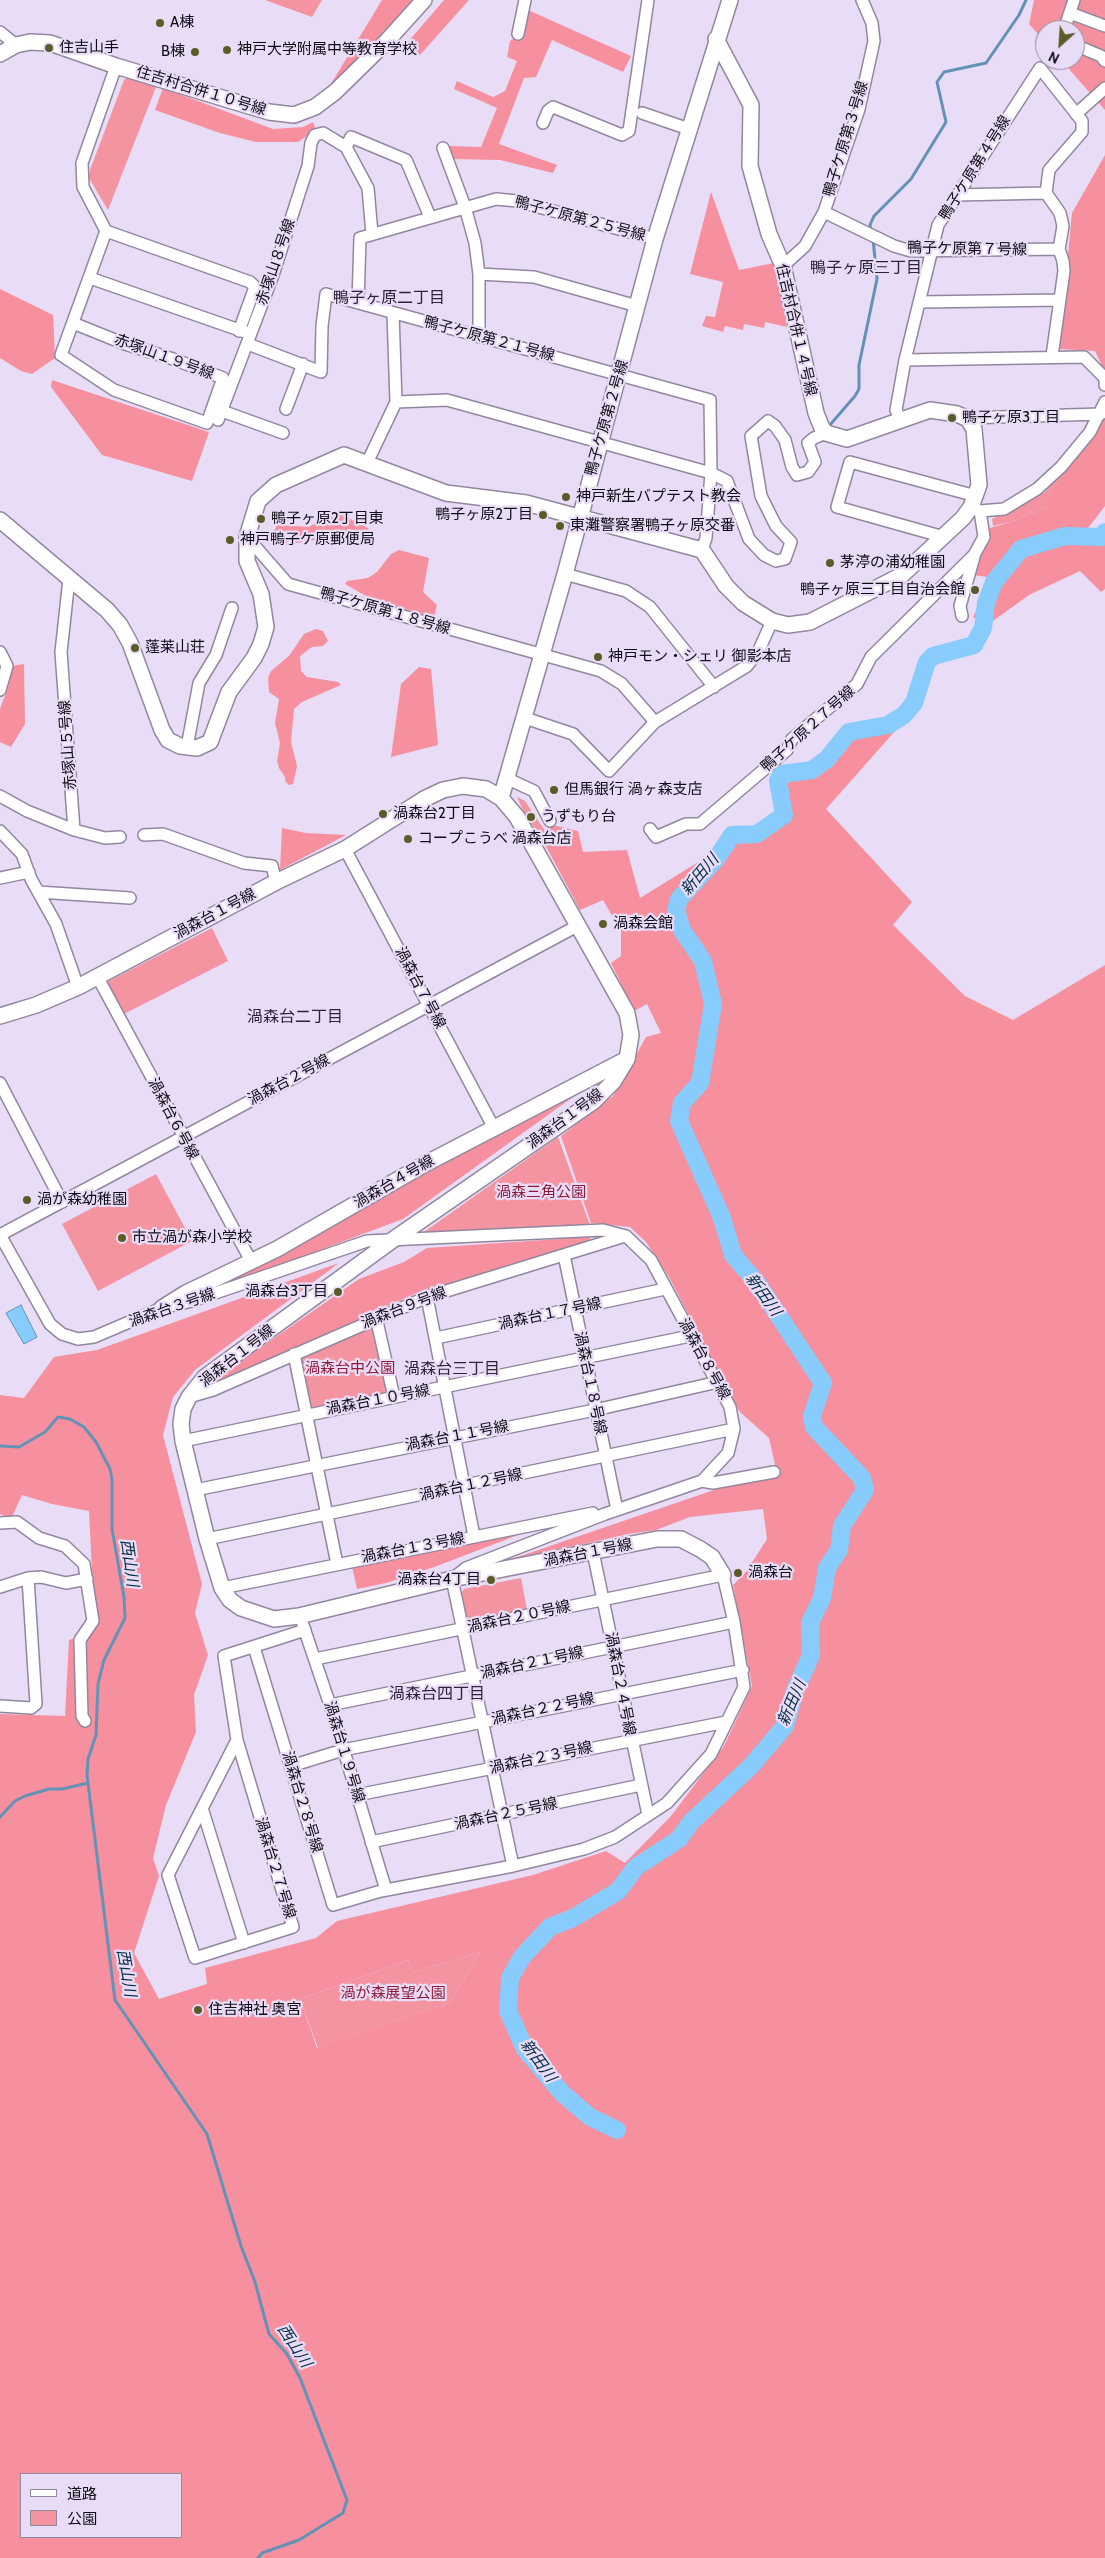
<!DOCTYPE html>
<meta charset="utf-8">
<style>
body{margin:0}
#map{position:relative;width:1105px;height:2558px;overflow:hidden;background:#e8dcf6;font-family:Cabin,"Noto Sans JP",sans-serif}
canvas{display:block}
.legend{position:absolute;left:20px;top:2473px;width:162px;height:65px;box-sizing:border-box;background:#e8dcf6;border:1px solid #92899c;margin:0;padding:6px 9px;list-style:none;font-size:15px;color:#100c15}
.legend li{display:flex;align-items:center;gap:10px;height:25px}
.legend b{width:25px;border:1px solid #92899c}
.north{position:absolute;left:1035px;top:20px;width:50px;height:50px;box-sizing:border-box;background:#e8dcf6;border:1px solid #92899c;border-radius:50%;rotate:206deg;font-size:14px;font-weight:700;line-height:20px;text-align:center;color:#100c15}
.north::after{content:'';display:block;margin:auto;width:18px;height:22px;background:#5b5b28;clip-path:polygon(50% 0,100% 100%,50% 72%,0 100%)}
</style>
<div id="map">
<canvas width="1105" height="2558"></canvas>
<ul class="legend">
<li><b style="height:6px;background:#fff"></b>道路</li>
<li><b style="height:14px;background:#f394a0"></b>公園</li>
</ul>
<div class="north">N</div>
</div>
<script>
const context = document.querySelector('canvas').getContext('2d');
context.lineJoin = 'round';
function fill(path, color) { context.fillStyle = color; context.fill(path, 'evenodd'); }
const shape = rows => new Path2D(rows.map(r => 'M' + r).join(''));
function trace(path, color, width, dash) { context.strokeStyle = color; context.lineWidth = width; context.lineCap = dash ? 'butt' : 'round'; context.setLineDash(dash || []); context.stroke(path); }
function label(font, color, halo, rows, align = 'center') {
  context.font = font + ' Cabin,"Noto Sans JP",sans-serif'; context.lineWidth = 4.5; context.setLineDash([]); context.textBaseline = 'middle'; context.strokeStyle = halo; context.fillStyle = color; for (const [text, x, y, turn = 0] of rows) {
    context.save(); context.translate(x, y); context.rotate((+turn || 0) * Math.PI / 180); context.textAlign = isNaN(turn) ? turn : align; if (halo) context.strokeText(text, 0, 0); context.fillText(text, 0, 0); context.restore();
  }
}
const green = shape([
 [265,0,322,0,312,17],
 [128,77,156,87,108,210,89,178,90,170,124,80],
 [1087,443,1048,507,1014,521,993,526,992,519,1045,492],
 [517,797,525,801,545,831,541,839,523,810],
 [212,928,228,961,122,1015,105,983],
 [558,1137,590,1225,424,1232],
 [156,1174,192,1241,98,1291,62,1224],
 [373,1323,389,1394,310,1410,299,1356],
 [521,1578,527,1610,471,1622,467,1620,461,1594,464,1589],
 [480,1952,451,2002,318,2048,300,1999,408,1960,413,1972]
]);
const forest = shape([
 [382,0,416,0,386,34,326,92],
 [444,0,469,0,420,55,408,42],
 [1034,0,1105,0,1105,110,1061,60,1075,60,1075,30,1045,30,1045,42,1029,24],
 [528,10,631,56,623,72,552,40,536,77,524,78,499,144,557,165,553,173,500,160,450,159,450,146,481,147,497,108,454,89,457,81,493,97,505,91,517,61,507,57,510,41,523,32],
 [163,88,273,129,303,127,313,122,316,130,298,142,256,142,220,133,155,110],
 [1105,155,1105,372,1095,351,1059,349,1072,213],
 [711,192,739,270,774,263,787,327,765,322,764,328,744,324,743,330,725,326,723,332,702,326,706,316,715,317,723,282,690,274],
 [0,289,53,315,55,358,32,374,21,371,0,358],
 [52,380,209,432,192,481,102,455,51,387],
 [1105,414,1105,506,1085,532,1103,541,1105,539,1105,589,1101,592,1080,571,1029,595,986,626,973,617,985,594,988,577,973,575,990,528,1014,521,1048,507,1052,493],
 [336,512,368,528,370,531,368,543,321,539,278,546,274,531,277,525,309,527,329,514],
 [399,550,429,558,423,592,437,605,434,617,373,600,345,584,347,581,368,578,377,572,391,554],
 [316,629,323,631,328,641,323,646,312,647,300,656,301,671,307,677,338,682,341,685,302,702,294,709,291,742,297,766,293,784,289,785,285,781,285,777,279,768,277,761,280,743,275,723,279,699,269,692,268,678,271,671,289,656,304,634],
 [24,664,25,724,11,747,0,742,0,709,9,685,11,666],
 [419,667,431,669,438,745,391,757,401,684],
 [896,730,826,809,912,902,893,925,965,996,1013,1020,1105,965,1105,2558,0,2558,0,1714,65,1716,69,1640,95,1631,89,1511,52,1504,22,1495,11,1519,0,1514,0,1395,24,1398,54,1357,97,1350,339,1263,195,1370,173,1397,163,1435,202,1584,195,1613,208,1655,194,1695,196,1732,166,1805,153,1858,159,1876,134,1953,159,1999,207,1984,205,1968,316,1938,337,1921,533,1875,606,1851,625,1863,671,1816,724,1746,752,1686,733,1585,746,1572,767,1539,763,1509,690,1517,656,1530,628,1534,500,1563,714,1490,777,1474,769,1438,740,1412,734,1403,669,1277,646,1242,630,1227,591,1223,561,1136,613,1096,646,1037,661,1033,647,1004,634,1011,611,963,621,956,621,931,603,900,580,910,542,839,553,825,578,831,583,852,627,850,640,898,760,824,787,811,783,786,860,736],
 [480,1952,451,2002,317,2048,300,1999,408,1960,413,1972],
 [21,2474,181,2474,181,2537,21,2537],
 [282,828,306,833,346,835,280,870],
 [568,1095,573,1097,403,1219,194,1297,240,1276,359,1206],
 [588,1237,592,1240,414,1294,215,1385,217,1378,359,1279,404,1262,427,1248],
 [560,1519,437,1566,386,1583,357,1589,352,1566]
]);
const water = shape([
 [21,1305,37,1337,24,1344,6,1313,21,1305]
]);
const stream = shape([
 [871,231,870,225,874,216,911,179,946,122,937,82,944,72,986,63,1019,15,1026,0],
 [829,426,855,396,859,389,859,365,877,279,873,239],
 [0,1446,19,1447,45,1432,58,1417,70,1419,84,1427,96,1442,110,1469,112,1479,112,1529,124,1597,125,1618,104,1660,98,1684,96,1735,88,1759,87,1775,115,2000,207,2134,241,2246,255,2282,269,2334,287,2354,300,2378,347,2500,343,2513,299,2540,262,2553,258,2558],
 [0,1817,15,1801,25,1796,49,1789,62,1789,88,1783]
]);
const river = shape([
 [617,2130,590,2117,562,2093,525,2049,508,2011,510,1978,522,1957,550,1927,573,1918,618,1891,636,1867,679,1839,691,1822,751,1766,785,1726,795,1691,811,1655,810,1623,822,1598,827,1568,839,1550,842,1526,865,1490,862,1478,814,1427,812,1416,823,1383,757,1283,733,1255,722,1218,679,1121,682,1103,700,1083,713,1004,703,961,682,930,676,911,679,899,716,859,732,835,757,834,784,815,778,781,782,774,812,770,827,759,849,732,888,725,904,715,914,703,927,662,933,656,974,645,983,628,986,603,994,582,1021,549,1065,536,1102,537,1105,532]
]);
const minor = shape([
 [1070,13,1105,26],
 [1064,30,1074,0],
 [0,32,16,45],
 [518,34,525,0],
 [1075,45,1101,56,1105,61],
 [642,113,689,129],
 [1076,114,1105,88],
 [543,123,548,111,553,107,622,135,629,131,648,0],
 [443,148,465,207,475,243,479,274,479,337],
 [957,195,1046,193],
 [824,212,894,246,911,251,1059,249],
 [106,231,250,282,255,287,239,331],
 [372,234,368,188,346,147,351,137,406,160,430,217],
 [783,266,805,246,824,212,859,109,874,41,872,23,862,0],
 [479,274,534,277,637,306],
 [90,278,245,332],
 [919,302,1060,300],
 [358,303,360,238,496,199,517,201,655,239],
 [73,323,125,344,173,359,223,378,207,423,114,390,61,355,106,231,83,187,82,163,116,66],
 [248,344,321,372,322,326,326,294,710,400,711,473,706,538,702,550],
 [905,360,1084,357,1105,378,1105,385],
 [396,402,447,400,711,473,727,481,749,539,764,555,776,561,785,559,791,542,776,526,761,496,751,436,768,421,775,426,785,440,792,467,797,475,808,472,815,462,808,443,814,438,826,433],
 [286,409,303,364],
 [222,411,283,433],
 [965,418,1101,414],
 [900,419,896,410,905,360,938,225,1040,68,1082,121,1082,132,1049,170,1046,193,1060,213,1063,226,1059,249,1063,261,1064,271,1052,356],
 [218,420,273,275,308,166,311,143,315,135,323,133,346,147],
 [367,463,396,402,393,313],
 [974,508,980,511,1004,509,1037,489,1061,467,1090,432,1105,402],
 [247,537,288,584,601,671,622,684,655,722],
 [944,537,837,507,850,462,976,496],
 [565,574,626,591,650,607,714,687],
 [962,616,960,606,974,557],
 [0,652,7,666,0,690],
 [525,718,573,734,609,771,655,722,747,666,759,650,772,621],
 [187,747,199,683,216,655,232,608],
 [508,779,534,791,550,821],
 [0,796,27,811,74,830,61,652,69,579],
 [650,829,656,837,686,824,700,824,787,750,792,739,857,684,871,657,974,555,984,537,980,511],
 [74,830,105,838,120,837],
 [0,831,22,854,31,879,56,924,78,987],
 [144,835,163,834,244,863,272,866,276,882],
 [345,849,494,1128],
 [0,878,29,872],
 [38,892,130,898],
 [97,976,251,1261],
 [0,1083,62,1202],
 [0,1235,50,1324,62,1334,78,1339,94,1337,162,1308,192,1301,367,1241,603,1230,626,1236,651,1260,730,1407,734,1429,728,1453,702,1481,605,1514,466,1568,452,1579,513,1866],
 [0,1235,579,925],
 [564,1255,617,1510],
 [427,1297,474,1536],
 [376,1317,394,1397],
 [436,1338,665,1289],
 [294,1354,337,1564],
 [189,1397,213,1390,427,1297,625,1236],
 [183,1441,690,1336],
 [702,1481,713,1483,774,1472],
 [195,1490,595,1410,718,1382],
 [0,1523,17,1522,39,1538,65,1546,84,1564,93,1621,80,1640,82,1716,85,1721],
 [207,1539,734,1429],
 [593,1552,648,1815],
 [28,1578,41,1577,66,1583,87,1579],
 [0,1587,28,1578,36,1704,31,1708,0,1706],
 [222,1588,593,1513],
 [303,1625,330,1705,386,1890],
 [254,1647,333,1905,381,1891,513,1866,584,1849,615,1837,667,1803,711,1754,744,1687,734,1622,723,1575,315,1659],
 [330,1705,734,1622],
 [237,1740,293,1927,195,1958,168,1875,237,1740,224,1656,305,1630],
 [291,1766,343,1750,743,1670],
 [357,1795,726,1722],
 [202,1808,244,1943],
 [371,1842,641,1785]
]);
const tertiary = shape([
 [0,54,16,45,30,42,50,43,116,66,269,112,294,115,315,107,335,92,386,42,424,0],
 [0,520,107,610,120,625,130,643,162,730,168,740,180,746,197,748,210,742,229,692,254,658,261,644,266,627,261,594,247,561,247,537,258,501,276,485,344,455,446,493,526,503,702,550,726,586,743,603,772,621,788,625,810,622,902,575,963,518,971,507,979,485,974,429,968,419,957,414,930,410,847,439,826,433,822,428,816,413,783,266,769,234,750,166,751,105,716,39],
 [501,798,565,574,655,239,730,0],
 [0,1016,36,1005,78,987,276,882,345,849,424,799,443,790,463,786,486,789,501,798,517,817,627,1013,631,1035,627,1059,613,1082,594,1101,394,1239,205,1377,189,1397,183,1409,181,1424,183,1441,207,1539,222,1588,230,1600,241,1608,274,1619,299,1616,452,1579,657,1539,681,1539,700,1549,712,1557,723,1575],
 [162,1308,186,1293,277,1249,425,1164,627,1059]
]);
const markers = [
 [160,23,5,"#5b5b28"],
 [49,48,5,"#5b5b28"],
 [227,50,5,"#5b5b28"],
 [195,52,5,"#5b5b28"],
 [952,418,5,"#5b5b28"],
 [566,497,5,"#5b5b28"],
 [543,515,5,"#5b5b28"],
 [261,519,5,"#5b5b28"],
 [560,526,5,"#5b5b28"],
 [230,540,5,"#5b5b28"],
 [830,563,5,"#5b5b28"],
 [975,590,5,"#5b5b28"],
 [135,648,5,"#5b5b28"],
 [598,657,5,"#5b5b28"],
 [554,790,5,"#5b5b28"],
 [383,814,5,"#5b5b28"],
 [531,817,5,"#5b5b28"],
 [408,839,5,"#5b5b28"],
 [603,924,5,"#5b5b28"],
 [27,1200,5,"#5b5b28"],
 [122,1238,5,"#5b5b28"],
 [338,1292,5,"#5b5b28"],
 [738,1573,5,"#5b5b28"],
 [491,1580,5,"#5b5b28"],
 [198,2010,5,"#5b5b28"]
];
const poiNames = [
 ["A棟",170,23],
 ["住吉山手",59,48],
 ["神戸大学附属中等教育学校",237,50],
 ["B棟",185,52,"right"],
 ["鴨子ヶ原3丁目",962,418],
 ["神戸新生バプテスト教会",576,497],
 ["鴨子ヶ原2丁目",533,515,"right"],
 ["鴨子ヶ原2丁目東",271,519],
 ["東灘警察署鴨子ヶ原交番",570,526],
 ["神戸鴨子ケ原郵便局",240,540],
 ["茅渟の浦幼稚園",840,563],
 ["鴨子ヶ原三丁目自治会館",965,590,"right"],
 ["蓬莱山荘",145,648],
 ["神戸モン・シェリ 御影本店",608,657],
 ["但馬銀行 渦ヶ森支店",564,790],
 ["渦森台2丁目",393,814],
 ["うずもり台",541,817],
 ["コープこうべ 渦森台店",418,839],
 ["渦森会館",613,924],
 ["渦が森幼稚園",37,1200],
 ["市立渦が森小学校",132,1238],
 ["渦森台3丁目",328,1292,"right"],
 ["渦森台",748,1573],
 ["渦森台4丁目",481,1580,"right"],
 ["住吉神社 奥宮",208,2010]
];
const streetNames = [
 ["住吉村合併１０号線",201,91,17],
 ["鴨子ケ原第３号線",846,139,-73],
 ["鴨子ケ原第４号線",975,168,-58],
 ["鴨子ケ原第２５号線",580,219,15],
 ["鴨子ケ原第７号線",967,249,1],
 ["赤塚山８号線",276,262,-71],
 ["住吉村合併１４号線",796,330,77],
 ["鴨子ケ原第２１号線",489,339,15],
 ["赤塚山１９号線",164,357,20],
 ["鴨子ケ原第２号線",607,418,-74],
 ["鴨子ケ原第１８号線",385,611,16],
 ["鴨子ケ原２７号線",808,729,-42],
 ["赤塚山５号線",68,745,-94],
 ["渦森台１号線",215,914,-28],
 ["渦森台７号線",420,988,62],
 ["渦森台２号線",289,1080,-28],
 ["渦森台６号線",173,1119,62],
 ["渦森台１号線",565,1119,-36],
 ["渦森台４号線",394,1182,-30],
 ["渦森台３号線",172,1308,-19],
 ["渦森台９号線",404,1308,-21],
 ["渦森台１７号線",550,1314,-12],
 ["渦森台１号線",237,1356,-38],
 ["渦森台８号線",704,1359,61],
 ["渦森台１８号線",590,1383,78],
 ["渦森台１０号線",378,1400,-11],
 ["渦森台１１号線",457,1436,-11],
 ["渦森台１２号線",471,1485,-12],
 ["渦森台１３号線",413,1548,-11],
 ["渦森台１号線",588,1553,-11],
 ["渦森台２０号線",519,1617,-12],
 ["渦森台２１号線",532,1663,-12],
 ["渦森台２４号線",620,1684,79],
 ["渦森台２２号線",543,1709,-12],
 ["渦森台１９号線",344,1752,73],
 ["渦森台２３号線",541,1758,-12],
 ["渦森台２８号線",302,1802,73],
 ["渦森台２５号線",506,1814,-12],
 ["渦森台２７号線",275,1868,73]
];
const parkNames = [
 ["渦森三角公園",541,1193],
 ["渦森台中公園",350,1369],
 ["渦が森展望公園",393,1994]
];
const neighbourhoodNames = [
 ["鴨子ヶ原三丁目",866,268],
 ["鴨子ヶ原二丁目",389,298],
 ["渦森台二丁目",295,1017],
 ["渦森台三丁目",452,1369],
 ["渦森台四丁目",437,1694]
];
const waterNames = [
 ["新田川",700,875,-49],
 ["新田川",763,1295,54],
 ["西山川",129,1563,82],
 ["新田川",792,1703,-67],
 ["西山川",126,1973,80],
 ["新田川",538,2061,54],
 ["西山川",294,2346,57]
];
fill(green, '#f394a0');
fill(forest, '#f6909e');
fill(water, '#88cbfd');
trace(water, '#6492b7', 1);
trace(stream, '#6492b7', 3);
trace(river, '#88cbfd', 18);
trace(minor, '#92879f', 14);
trace(tertiary, '#92879f', 18);
trace(minor, '#fff', 11);
trace(tertiary, '#fff', 15);
for (const [x, y, r, color] of markers) { const dot = new Path2D(); dot.arc(x, y, r, 0, 2 * Math.PI); context.fillStyle = color; context.fill(dot); trace(dot, '#e8dcf6', 2); }
label('15px', '#100c15', '#e8dcf6', poiNames, 'left');
label('15px', '#100c15', '#e8dcf6', streetNames);
label('15px', '#911b3b', '#e8dcf6', parkNames);
label('16px', '#2e2438', '#e8dcf6', neighbourhoodNames);
label('italic 16px', '#082f48', '#e8dcf6', waterNames);
</script>
